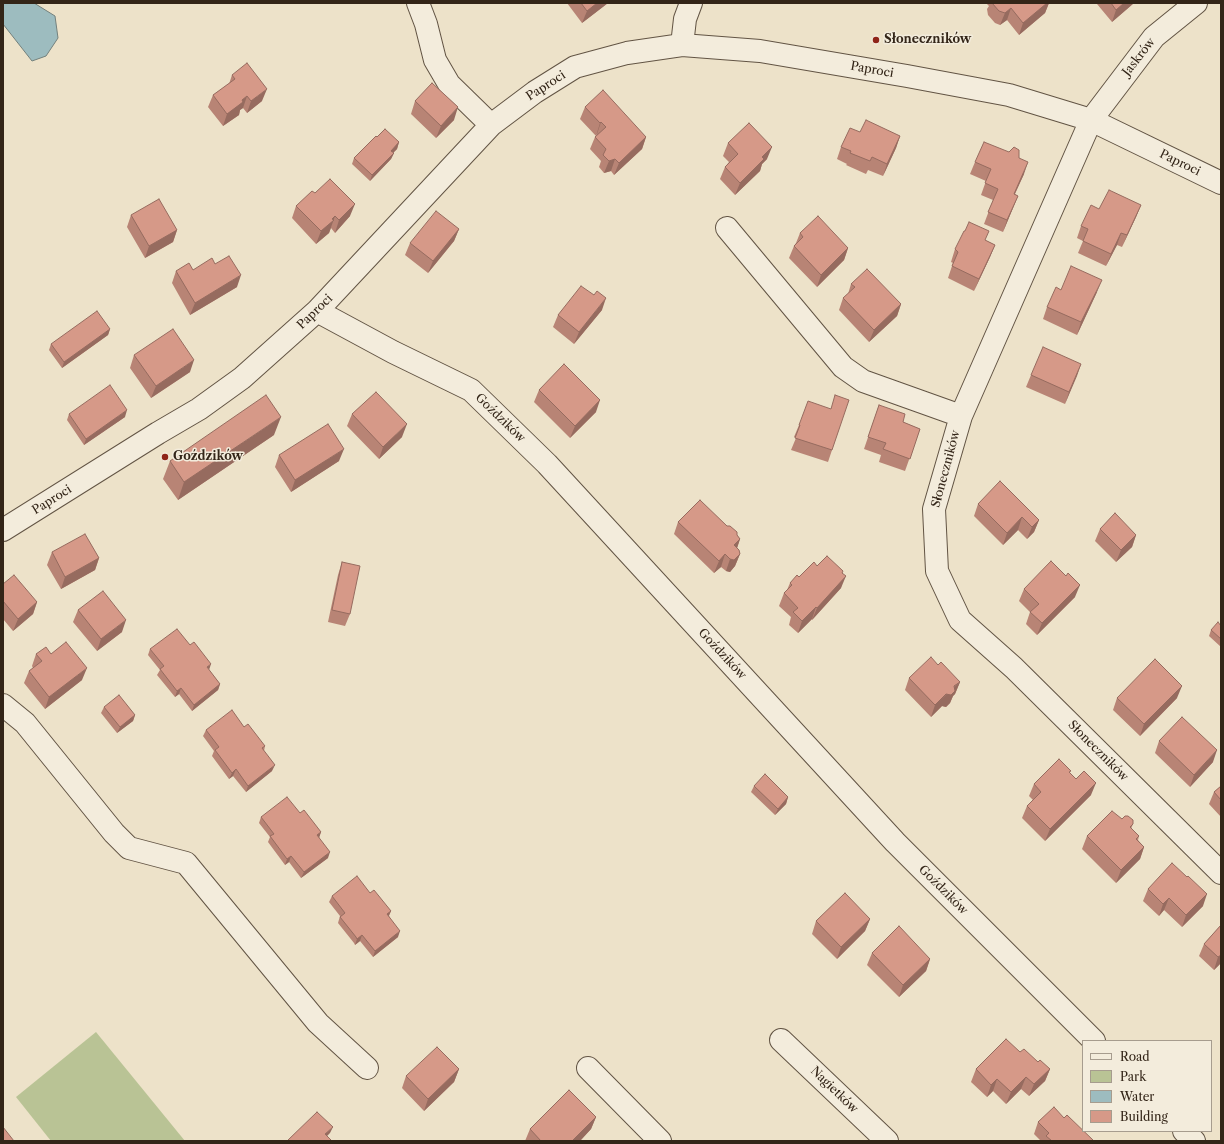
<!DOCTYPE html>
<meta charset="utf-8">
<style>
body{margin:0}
#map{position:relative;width:1224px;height:1144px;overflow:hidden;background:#ede2c9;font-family:"Libre Caslon Text",serif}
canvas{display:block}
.frame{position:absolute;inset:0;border:4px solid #332518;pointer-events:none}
.legend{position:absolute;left:1082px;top:1040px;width:130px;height:92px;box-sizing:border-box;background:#f3ecdc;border:1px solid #a69c8e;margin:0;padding:5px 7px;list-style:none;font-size:12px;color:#332518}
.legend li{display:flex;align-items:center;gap:8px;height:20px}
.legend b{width:20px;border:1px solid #a69c8e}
</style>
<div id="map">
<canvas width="1224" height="1144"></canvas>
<div class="frame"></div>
<ul class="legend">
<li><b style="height:5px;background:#f3ecdc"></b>Road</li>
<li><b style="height:11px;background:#b9c395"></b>Park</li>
<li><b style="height:11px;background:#9dbcbf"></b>Water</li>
<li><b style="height:11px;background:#d69988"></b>Building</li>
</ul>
</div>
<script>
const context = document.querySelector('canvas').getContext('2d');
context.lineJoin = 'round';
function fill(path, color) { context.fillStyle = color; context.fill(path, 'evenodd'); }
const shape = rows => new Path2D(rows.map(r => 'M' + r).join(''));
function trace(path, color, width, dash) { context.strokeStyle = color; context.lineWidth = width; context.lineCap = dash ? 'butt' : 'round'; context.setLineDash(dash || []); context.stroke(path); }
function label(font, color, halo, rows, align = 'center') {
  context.font = font + ' "Libre Caslon Text",serif'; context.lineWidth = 3; context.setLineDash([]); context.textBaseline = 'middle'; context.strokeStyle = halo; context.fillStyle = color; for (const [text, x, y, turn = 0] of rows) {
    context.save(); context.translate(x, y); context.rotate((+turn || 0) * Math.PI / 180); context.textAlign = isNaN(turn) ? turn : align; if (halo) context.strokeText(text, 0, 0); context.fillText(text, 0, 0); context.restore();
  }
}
const green = shape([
 [96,1032,185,1141,51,1141,16,1097]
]);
const water = shape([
 [3,3,34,3,55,16,58,38,46,56,32,61,3,24,3,3]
]);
const minor = shape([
 [418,3,426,24,435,60,449,84,491,125],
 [1196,3,1154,37,1091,120,961,416,934,509,937,571,960,620,1014,668,1221,873],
 [682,45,685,19,691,3],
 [727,228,843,367,863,381,961,416],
 [317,311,393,352,471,390,547,464,895,842,1094,1041],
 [3,530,158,433,199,409,242,378,317,311,491,125,535,92,575,67,627,53,682,45,760,51,907,76,1009,95,1091,120,1221,183],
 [3,705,25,723,114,833,129,848,186,863,318,1023,367,1068],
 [781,1040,887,1141],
 [588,1068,660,1141],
 [1184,1131,1194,1141]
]);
const wall = shape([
 [567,3,608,3,582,23],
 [986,3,1049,3,1045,13,1019,35,1007,20,1000,25,995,23,988,15,987,9,989,6],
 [1097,3,1134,3,1112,22,1097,4],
 [232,75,262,101,247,113,243,108,240,110,239,115,223,126,208,107,213,95,229,84],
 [415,101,454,120,436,138,411,114],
 [585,107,646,137,642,149,614,175,611,171,604,173,599,167,601,161,590,149,595,137,597,135,597,134,596,136,580,119],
 [860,132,900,136,896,148,883,176,868,170,866,174,846,165,847,164,837,159,841,147],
 [377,137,399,142,397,149,393,153,394,153,391,159,370,181,352,164,354,158],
 [728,143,767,159,762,164,760,171,735,195,720,179,725,167,729,162,723,156],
 [1019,158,1024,174,1015,194,1018,196,1003,232,984,224,993,200,981,195,986,181,970,174,975,162],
 [315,193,350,216,335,233,331,228,329,233,316,244,292,218,296,206],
 [1141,205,1136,217,1122,247,1117,245,1106,266,1078,253,1083,241,1077,238,1081,226,1099,209],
 [131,215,177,230,173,242,145,258,127,227],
 [459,229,454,241,428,273,405,255,410,243],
 [800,233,848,248,844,260,817,287,789,258,794,246,796,243],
 [985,240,995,245,990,257,974,291,948,278,953,263,951,262,955,249],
 [215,264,237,287,190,315,172,283,176,271,193,270],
 [851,284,901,304,897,316,869,342,839,310,843,298,848,294],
 [1061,290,1097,292,1077,335,1043,319,1047,307],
 [602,310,574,344,553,327,558,315],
 [110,329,108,335,62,368,49,350,51,344],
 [134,355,190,372,151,398,130,368],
 [1081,364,1065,404,1026,387,1031,375],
 [539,390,596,412,570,438,534,402],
 [879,405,903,422,920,429,905,471,879,462,881,455,864,449],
 [831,409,832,450,828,462,791,450,796,438,794,437,799,425],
 [69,414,125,417,84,445,67,420],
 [352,414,402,437,379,459,347,426],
 [274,435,178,500,163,479,170,461],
 [279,455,339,461,291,492,275,467],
 [978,504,1039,520,1034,532,1027,539,1018,530,1003,545,974,516],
 [678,522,737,535,740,539,737,548,740,554,735,566,730,572,726,571,721,567,714,573,674,534],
 [1100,529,1136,535,1132,547,1116,562,1095,541],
 [52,552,99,558,95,570,61,589,47,565],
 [342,562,350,614,345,626,328,622,338,575],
 [817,566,843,573,841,588,812,620,812,619,798,633,789,625,791,617,779,606,784,593,787,590,790,583],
 [3,584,37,602,33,614,13,631,3,619],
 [1024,589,1075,597,1037,635,1026,624,1030,612,1019,601],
 [78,610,122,632,97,651,73,622],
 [1221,626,1221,647,1209,636,1211,630],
 [150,649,209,670,220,684,218,690,192,711,179,694,175,697,157,675,160,670,148,655],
 [36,654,51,654,82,680,45,709,24,683,29,671,33,668,32,666],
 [938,665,960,682,955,694,953,696,950,703,946,707,942,706,931,717,905,690,909,678],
 [1117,698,1177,698,1140,736,1113,710],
 [104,707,135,715,133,721,117,733,101,713],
 [244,727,265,746,264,751,272,771,246,792,233,776,229,779,212,756,214,751,203,736,206,730],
 [1159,741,1213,762,1190,787,1155,753],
 [1070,773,1091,795,1045,841,1022,818,1027,806,1033,800,1029,796,1034,784],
 [754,786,788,797,786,804,775,815,751,792],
 [1221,786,1221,817,1209,804,1214,792],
 [300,813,321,832,319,837,328,858,301,878,289,862,285,865,268,842,270,837,259,823,261,817],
 [1122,819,1133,824,1131,829,1139,836,1138,840,1144,847,1140,859,1116,883,1082,849,1087,836],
 [1187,877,1203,906,1182,927,1164,910,1159,916,1143,901,1148,889],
 [370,893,391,911,389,916,398,937,373,957,360,941,355,945,354,943,338,923,340,916,329,902,332,896],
 [870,919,865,931,837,959,812,934,816,921],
 [1221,925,1221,966,1220,964,1214,970,1199,956,1204,944],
 [872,953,930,959,926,971,899,997,867,965],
 [1020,1052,1050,1069,1045,1081,1029,1096,1021,1089,1006,1104,993,1091,987,1097,971,1082,976,1069],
 [459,1069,454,1082,424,1111,402,1088,406,1076],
 [596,1117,591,1129,580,1141,525,1141,530,1129],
 [1064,1118,1094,1141,1041,1141,1034,1134,1038,1122]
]);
const shadedWall = shape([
 [597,3,608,3,582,23,587,11],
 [1047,3,1049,3,1045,13,1019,35,1023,23],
 [1124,3,1134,3,1112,22,1116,10],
 [1011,8,1007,20,1000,25,1005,13],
 [267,89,262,101,247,113,251,101],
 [247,96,243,108,240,110,239,115,223,126,227,114,242,100],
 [458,107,454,120,436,138,441,126],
 [601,122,597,134,596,136,600,123],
 [900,136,896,148,883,176,887,164],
 [646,137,642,149,614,175,619,163],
 [399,142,397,149,389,157,391,151],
 [772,147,767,159,762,164,760,171,735,195,740,183,762,157],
 [394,153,391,159,370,181,372,175],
 [615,159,611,171,604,173,609,161],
 [1028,162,1024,174,1009,206,1014,194],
 [1018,196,1003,232,1007,220],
 [355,204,350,216,335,233,339,220],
 [1141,205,1136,217,1122,247,1127,235],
 [335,216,329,233,316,244,321,231,332,219],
 [459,229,454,241,428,273,433,261],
 [177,230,173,242,145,258,149,246],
 [1121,233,1117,245,1106,266,1111,254],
 [995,245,990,257,974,291,979,279],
 [848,248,844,260,817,287,821,275],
 [241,275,237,287,190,315,195,303],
 [1102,280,1097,292,1077,335,1081,322],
 [606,298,602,310,574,344,579,332],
 [901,304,897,316,869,342,874,330],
 [110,329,108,335,62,368,64,362],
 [194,360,190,372,151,398,156,386],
 [1081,364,1077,376,1065,404,1069,392],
 [600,400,596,412,570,438,575,426],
 [127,410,125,417,84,445,86,439],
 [281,417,274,435,178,500,184,482],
 [407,424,402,437,379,459,383,447],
 [344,449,339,461,291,492,295,480],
 [1022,517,1018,530,1003,545,1007,533],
 [1039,520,1034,532,1027,539,1032,527],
 [1136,535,1132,547,1116,562,1121,550],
 [740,539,736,551,734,545],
 [725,554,721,567,714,573,719,561],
 [740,554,735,566,730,572,726,571,730,559],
 [99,558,95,570,61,589,65,577],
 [843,571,838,584,846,576,841,588,812,620,817,608],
 [1080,585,1075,597,1037,635,1042,623],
 [37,602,33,614,13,631,18,619],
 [816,607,812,619,798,633,802,621],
 [126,620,122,632,97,651,101,639],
 [211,664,209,670,207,667],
 [87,668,82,680,45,709,49,697],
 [960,682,955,694,953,696,950,703,946,707,942,706,931,717,935,705],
 [220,684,218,690,192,711,194,705],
 [1182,686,1177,698,1140,736,1144,724],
 [181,688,179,694,175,697,177,691],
 [135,715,133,721,117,733,120,727],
 [1217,750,1213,762,1190,787,1194,775],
 [275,765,272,771,246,792,248,786],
 [236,769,233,776,229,779,232,773],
 [1096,783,1091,795,1045,841,1050,829],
 [788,797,786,804,775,815,778,809],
 [321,832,319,838,317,835],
 [1144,847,1140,859,1116,883,1121,870],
 [330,852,328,858,301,878,304,872],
 [291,856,289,862,285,865,287,859],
 [1207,894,1203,906,1182,927,1186,915],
 [1169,898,1164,910,1159,916,1163,904],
 [391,911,388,917,387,914],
 [870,919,865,931,837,959,841,947],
 [400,931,398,937,373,957,375,951],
 [362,935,360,941,355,945,357,939],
 [1221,955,1221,961,1220,964,1214,970,1218,957],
 [930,959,926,971,899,997,903,985],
 [459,1069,454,1082,424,1111,428,1099],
 [1050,1069,1045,1081,1029,1096,1034,1084],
 [1026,1077,1021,1089,1006,1104,1011,1092],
 [997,1079,993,1091,987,1097,991,1085],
 [596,1117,591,1129,580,1141,572,1141],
 [333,1127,330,1133,323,1140,325,1134]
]);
const building = shape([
 [581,3,597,3,587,11,581,3],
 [992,3,1047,3,1023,23,1011,8,1005,13,999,11,992,3],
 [1111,3,1124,3,1116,10,1111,3],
 [247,63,267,89,251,101,247,96,242,100,243,102,227,114,213,95,235,79,232,75,247,63],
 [432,83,458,107,441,126,415,101,432,83],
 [603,90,646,137,619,163,615,159,609,161,603,155,606,149,595,137,606,127,601,122,600,123,585,107,603,90],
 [866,120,900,136,887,164,872,157,870,161,850,153,851,151,841,147,850,128,860,132,866,120],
 [749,123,772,147,762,157,764,159,740,183,725,167,738,154,728,143,749,123],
 [385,129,399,142,391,151,394,153,372,175,354,158,376,136,377,137,385,129],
 [984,142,1009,152,1014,147,1019,150,1019,158,1028,162,1014,194,1018,196,1007,220,988,212,998,189,985,183,991,169,975,162,984,142],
 [330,179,355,204,339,220,335,216,332,219,334,220,321,231,296,206,312,191,315,193,330,179],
 [1109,190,1141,205,1127,235,1121,233,1111,254,1083,241,1088,229,1081,226,1091,205,1099,209,1109,190],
 [159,199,177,230,149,246,131,215,159,199],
 [436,211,459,229,433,261,410,243,436,211],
 [818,216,848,248,821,275,794,246,803,237,800,233,818,216],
 [969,222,989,231,985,240,995,245,979,279,952,266,958,252,955,249,964,231,965,231,969,222],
 [229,256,241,275,195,303,176,271,189,263,193,270,212,258,215,264,229,256],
 [1071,266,1102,280,1081,322,1047,307,1056,287,1061,290,1071,266],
 [867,269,901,304,874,330,843,298,855,287,851,284,867,269],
 [581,286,594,295,597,291,606,298,579,332,558,315,581,286],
 [97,311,110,329,64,362,51,344,97,311],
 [173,329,194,360,156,386,134,355,173,329],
 [1043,347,1081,364,1069,392,1031,375,1043,347],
 [564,364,600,400,575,426,539,390,564,364],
 [110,385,127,410,86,439,69,414,110,385],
 [376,392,407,424,383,447,352,414,376,392],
 [266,395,281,417,184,482,170,461,266,395],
 [835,395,849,400,832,450,795,438,800,425,799,425,808,401,831,409,835,395],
 [879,405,905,414,903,422,920,429,910,459,883,449,886,443,868,437,879,405],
 [328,424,344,449,295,480,279,455,328,424],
 [1000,481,1039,520,1032,527,1022,517,1007,533,978,504,1000,481],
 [700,500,727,526,730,526,737,532,737,535,740,539,734,545,739,550,740,554,734,560,730,559,725,554,719,561,678,522,700,500],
 [1115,513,1136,535,1121,550,1100,529,1115,513],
 [85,534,99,558,65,577,52,552,85,534],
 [827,556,843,571,842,573,846,576,817,608,816,607,802,621,793,612,798,608,784,593,792,585,790,583,797,575,799,577,814,562,817,566,827,556],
 [1051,561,1066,576,1068,573,1080,585,1042,623,1030,612,1039,604,1024,589,1051,561],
 [342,562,360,566,350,614,332,610,342,562],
 [14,575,37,602,18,619,3,601,3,584,14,575],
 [103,591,126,620,101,639,78,610,103,591],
 [1218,622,1221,626,1221,639,1211,630,1218,622],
 [177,629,190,645,194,642,211,664,207,667,220,684,194,705,181,688,177,691,160,669,164,666,150,649,177,629],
 [66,642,87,668,49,697,29,671,42,661,36,654,46,647,51,654,66,642],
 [931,657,938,665,941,662,960,682,954,686,955,691,951,695,946,694,935,705,909,678,931,657],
 [1155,659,1182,686,1144,724,1117,698,1155,659],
 [119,695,135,715,120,727,104,707,119,695],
 [232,710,244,727,248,724,265,746,262,748,275,765,248,786,236,769,232,773,215,750,219,747,206,730,232,710],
 [1182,717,1217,750,1194,775,1159,741,1182,717],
 [1059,759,1071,771,1069,772,1076,779,1084,771,1096,783,1050,829,1027,806,1041,792,1034,784,1059,759],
 [765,774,788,797,778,809,754,786,765,774],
 [1221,786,1221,800,1214,792,1221,786],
 [287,797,300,813,304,810,321,832,317,835,330,852,304,872,291,856,287,859,270,836,274,834,261,817,287,797],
 [1112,811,1122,819,1125,816,1128,816,1133,820,1133,824,1130,827,1139,836,1136,839,1144,847,1121,870,1087,836,1112,811],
 [1172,863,1187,877,1188,876,1207,894,1186,915,1169,898,1163,904,1148,889,1172,863],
 [357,876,370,893,374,890,391,911,387,914,400,931,375,951,362,935,357,939,356,937,340,917,345,913,332,896,357,876],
 [845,893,870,919,841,947,816,921,845,893],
 [1221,925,1221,955,1218,957,1204,944,1221,925],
 [899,926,930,959,903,985,872,953,899,926],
 [1006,1039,1020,1052,1024,1049,1038,1062,1040,1060,1050,1069,1034,1084,1026,1077,1011,1092,997,1079,991,1085,976,1069,1006,1039],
 [437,1047,459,1069,428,1099,406,1076,437,1047],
 [569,1090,596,1117,572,1141,541,1141,530,1129,569,1090],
 [1054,1107,1064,1118,1067,1115,1094,1141,1052,1141,1046,1136,1049,1133,1038,1122,1054,1107],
 [317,1112,333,1127,325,1134,332,1141,287,1141,317,1112],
 [3,1127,14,1141,3,1141,3,1127]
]);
const markers = [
 [876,40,4,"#8f2418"],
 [165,457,4,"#8f2418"]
];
const poiNames = [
 ["Słoneczników",884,40],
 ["Goździków",173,457]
];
const streetNames = [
 ["Jaskrów",1139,57,-52],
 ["Paproci",872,70,10],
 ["Paproci",546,86,-33],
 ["Paproci",1180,163,26],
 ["Paproci",315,312,-44],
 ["Goździków",500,418,44],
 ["Słoneczników",946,469,-75],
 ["Paproci",52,500,-32],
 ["Goździków",722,654,47],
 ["Słoneczników",1098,751,45],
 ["Goździków",943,890,45],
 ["Nagietków",834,1090,44]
];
fill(green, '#b9c395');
fill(water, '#9dbcbf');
trace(water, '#73807c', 1);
trace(minor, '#625444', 24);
trace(minor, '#f3ecdc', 22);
fill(wall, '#b88475');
fill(shadedWall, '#966b5f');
fill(building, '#d69988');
trace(building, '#966b5f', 1);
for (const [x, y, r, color] of markers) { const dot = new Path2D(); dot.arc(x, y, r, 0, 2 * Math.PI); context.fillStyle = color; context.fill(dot); trace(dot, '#f3ecdc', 1.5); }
label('bold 12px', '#332518', '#f3ecdc', poiNames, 'left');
label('12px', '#332518', '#f3ecdc', streetNames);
</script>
